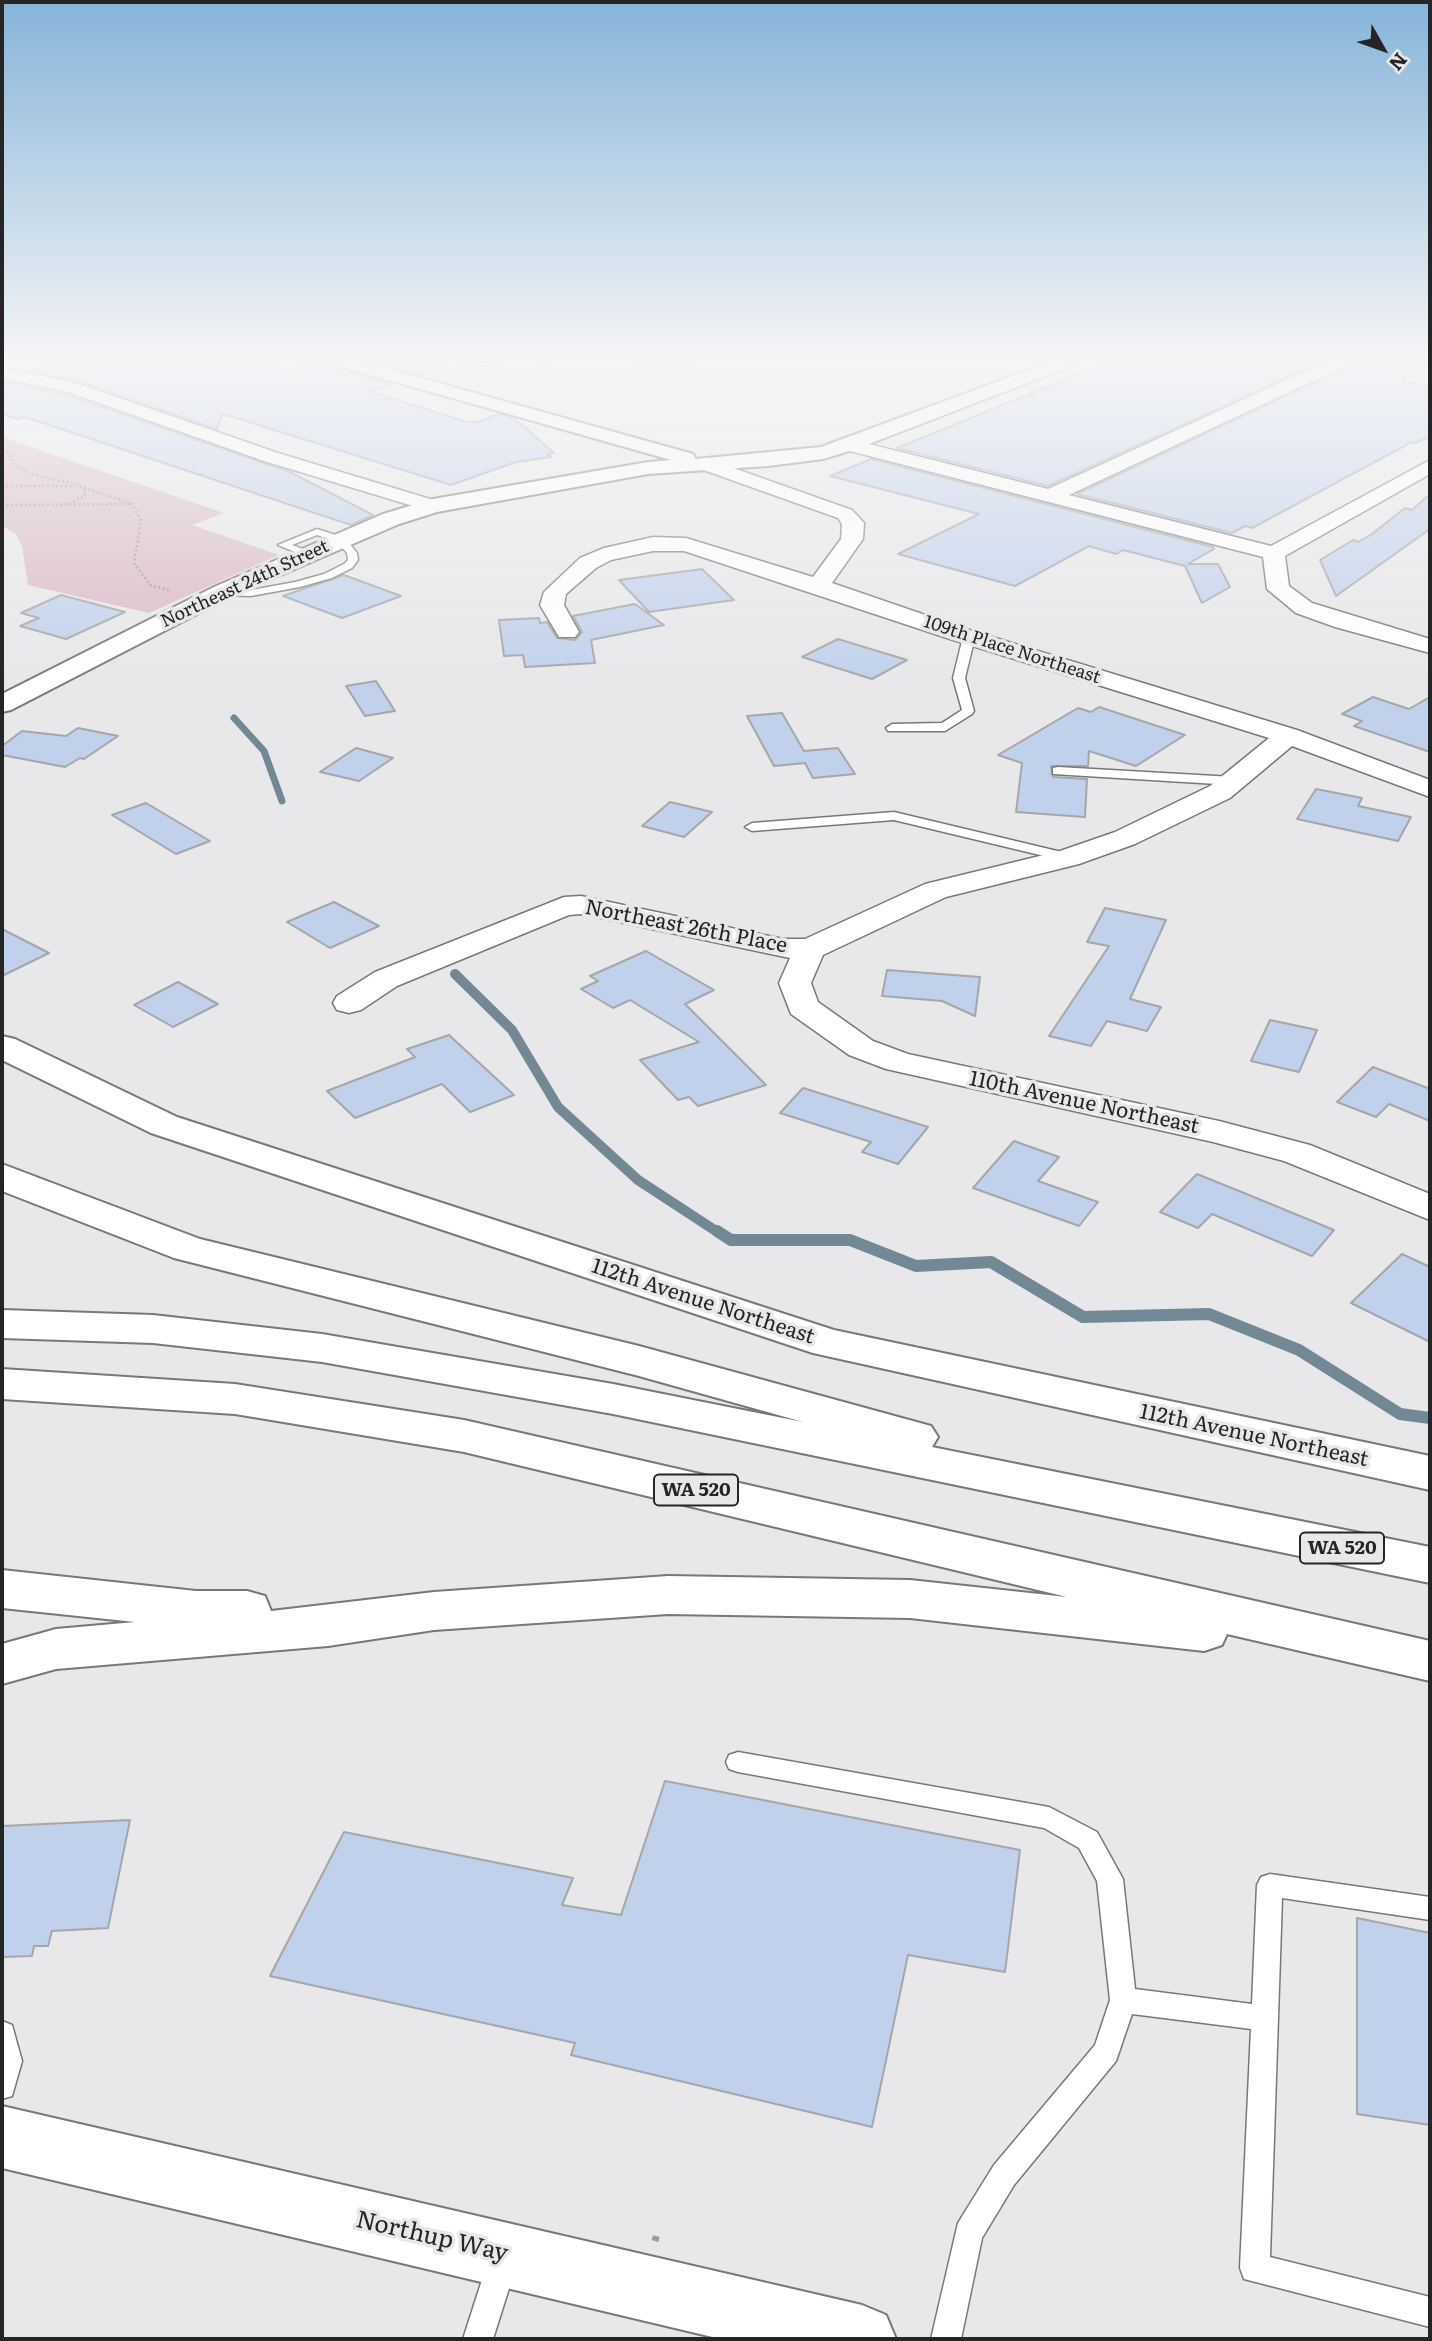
<!DOCTYPE html>
<style>
body{margin:0}
#map{position:relative;width:1432px;height:2341px;overflow:hidden;background:#e8e8eb;font-family:Literata,serif}
canvas{display:block}
.frame{position:absolute;inset:0;border:4px solid #252426;pointer-events:none}
.north{position:absolute;left:1348px;top:14px;width:70px;height:70px;-webkit-text-stroke:5px #e8e8eb;paint-order:stroke;rotate:130deg;font-size:19px;font-weight:700;line-height:28px;text-align:center;color:#252426}
.north::after{content:'';display:block;margin:auto;width:24px;height:32px;background:#252426;clip-path:polygon(50% 0,100% 100%,50% 72%,0 100%)}
</style>
<div id="map">
<canvas width="1432" height="2341"></canvas>
<div class="frame"></div>
<div class="north">N</div>
</div>
<script>
const context = document.querySelector('canvas').getContext('2d');
context.lineJoin = 'round';
function fill(path, color) { context.fillStyle = color; context.fill(path, 'evenodd'); }
const shape = rows => new Path2D(rows.map(r => 'M' + r).join(''));
function trace(path, color, width, dash) { context.strokeStyle = color; context.lineWidth = width; context.lineCap = dash ? 'butt' : 'round'; context.setLineDash(dash || []); context.stroke(path); }
function label(font, color, halo, rows, align = 'center') {
  context.font = font + ' Literata,serif'; context.lineWidth = 7; context.setLineDash([]); context.textBaseline = 'middle'; context.strokeStyle = halo; context.fillStyle = color; for (const [text, x, y, turn = 0] of rows) {
    context.save(); context.translate(x, y); context.rotate((+turn || 0) * Math.PI / 180); context.textAlign = isNaN(turn) ? turn : align; if (halo) context.strokeText(text, 0, 0); context.fillText(text, 0, 0); context.restore();
  }
}
const green = shape([
 [2,437,224,513,192,525,279,555,149,613,28,585,22,546,15,533,2,526]
]);
const streamFar2 = shape([
 [234,718,264,751,282,801]
]);
const streamFar1 = shape([
 [455,974,512,1030,558,1107,638,1180,719,1233]
]);
const stream = shape([
 [717,1231,731,1240,850,1240,916,1266,991,1262,1083,1317,1209,1314,1299,1350,1400,1414,1430,1418]
]);
const building = shape([
 [65,361,257,361,299,372,301,361,331,361,335,368,393,384,369,391,466,422,477,422,500,414,514,418,554,453,547,454,551,457,516,462,451,485,223,414,217,429,77,381,28,371,65,361],
 [368,361,446,361,447,368,421,375,368,361],
 [1111,361,1323,361,1048,486,897,448,1111,361],
 [1353,361,1430,361,1430,364,1402,381,1430,386,1430,436,1416,443,1412,442,1252,528,1245,526,1232,533,1077,494,1348,367,1353,361],
 [2,381,64,394,290,472,373,515,351,525,25,417,17,419,2,414,2,381],
 [871,459,1213,547,1214,549,1188,564,1218,564,1230,587,1202,603,1185,566,1123,550,1116,554,1089,546,1015,586,898,554,979,514,830,476,871,459],
 [1430,494,1430,529,1336,596,1320,560,1353,540,1358,542,1372,534,1405,508,1412,510,1430,494],
 [702,569,734,600,649,612,619,580,702,569],
 [344,575,401,596,342,618,283,596,344,575],
 [61,595,125,612,66,639,20,626,39,618,21,613,61,595],
 [635,604,664,625,591,640,595,663,525,667,523,655,504,656,499,620,539,618,540,623,547,622,557,638,575,640,582,632,573,616,635,604],
 [838,639,907,660,872,679,802,657,838,639],
 [376,681,395,711,365,716,346,686,376,681],
 [1373,697,1409,709,1430,697,1430,752,1354,726,1362,721,1342,714,1373,697],
 [1099,707,1185,735,1136,766,1089,751,1088,766,1051,766,1053,777,1087,779,1085,817,1016,812,1022,763,998,755,1078,708,1091,712,1099,707],
 [782,713,804,751,838,748,855,774,813,778,805,763,774,766,747,716,782,713],
 [78,728,118,736,84,759,80,758,65,767,2,755,2,746,22,731,66,736,78,728],
 [356,748,393,758,359,781,320,772,356,748],
 [1316,789,1362,798,1358,806,1411,817,1398,841,1297,819,1316,789],
 [670,802,712,812,684,837,642,826,670,802],
 [146,803,210,841,176,854,112,815,146,803],
 [334,902,379,926,330,948,287,922,334,902],
 [1105,908,1166,920,1130,999,1161,1007,1147,1031,1107,1021,1091,1046,1049,1036,1109,946,1087,942,1105,908],
 [2,929,49,953,2,976,2,929],
 [646,951,714,990,685,1004,766,1085,698,1106,689,1097,678,1100,640,1060,699,1042,630,1000,613,1008,581,989,598,981,590,976,646,951],
 [887,970,980,977,975,1016,942,1001,882,996,887,970],
 [178,982,218,1004,173,1027,134,1005,178,982],
 [1270,1020,1317,1030,1299,1072,1251,1061,1270,1020],
 [449,1035,514,1095,470,1112,442,1084,355,1118,327,1091,415,1057,407,1049,449,1035],
 [1373,1067,1430,1089,1430,1121,1389,1104,1376,1117,1337,1102,1373,1067],
 [803,1088,928,1127,898,1164,862,1152,871,1142,780,1113,803,1088],
 [1014,1141,1059,1157,1038,1181,1098,1202,1079,1226,973,1188,1014,1141],
 [1197,1174,1249,1195,1334,1230,1312,1256,1212,1214,1198,1228,1160,1212,1197,1174],
 [1402,1254,1430,1267,1430,1342,1351,1303,1402,1254],
 [665,1781,1020,1850,1005,1972,908,1955,872,2127,571,2055,575,2043,270,1976,344,1832,573,1878,562,1905,621,1915,665,1781],
 [130,1820,108,1928,52,1931,48,1946,34,1946,32,1956,2,1957,2,1826,130,1820],
 [1357,1918,1430,1933,1430,2125,1357,2114,1357,1918]
]);
const pathFar1 = shape([
 [2,450,8,453,14,466,32,474,70,483,132,504,141,520,134,563,151,586,169,590],
 [2,486,72,486],
 [69,504,85,496,84,489],
 [2,505,131,504]
]);
const path = shape([
 [655,2241,658,2230]
]);
const service = shape([
 [460,361,472,363,504,361,472,367,461,366,460,361],
 [545,361,553,361,545,369,539,369,545,361],
 [317,529,345,538,357,553,358,560,352,568,332,578,300,587,251,596,222,595,217,592,222,589,251,590,295,582,324,574,344,564,348,560,347,553,337,542,317,535,292,545,311,552,312,554,307,557,278,545,317,529],
 [969,634,975,637,965,678,974,711,972,714,945,731,888,731,886,728,892,724,942,723,962,710,953,678,963,637,969,634],
 [1058,767,1233,777,1240,781,1233,785,1053,774,1053,768,1058,767],
 [894,812,1074,855,1076,858,1069,862,894,820,752,831,745,827,752,823,894,812],
 [738,1752,1049,1807,1097,1832,1123,1879,1135,1989,1252,2004,1257,1885,1261,1877,1270,1874,1430,1897,1430,1920,1282,1898,1270,2257,1430,2297,1430,2327,1244,2279,1240,2268,1251,2029,1132,2014,1116,2061,1014,2185,982,2238,961,2339,931,2339,958,2223,994,2165,1095,2045,1110,2000,1097,1881,1079,1848,1044,1828,738,1772,729,1769,726,1762,729,1755,738,1752],
 [2,2021,12,2025,22,2061,12,2096,2,2099,2,2021],
 [502,2248,513,2252,517,2263,493,2339,463,2339,491,2252,502,2248]
]);
const minor = shape([
 [631,361,693,361,684,366,640,366,631,361],
 [1328,361,1350,361,1347,365,1069,495,1271,546,1430,460,1430,474,1285,556,1289,586,1312,603,1430,639,1430,653,1335,627,1296,613,1267,589,1263,557,842,449,839,445,849,439,1048,489,1328,361],
 [2,368,76,383,278,453,440,502,443,506,440,510,433,512,426,510,264,461,65,391,2,378,2,368],
 [705,458,852,510,864,523,863,539,832,583,966,629,1297,730,1430,780,1430,797,1292,746,1230,798,1135,844,1079,864,946,897,823,955,811,983,818,1002,873,1041,908,1054,1219,1121,1310,1145,1430,1194,1430,1220,1284,1161,1213,1142,886,1069,849,1055,791,1014,779,983,790,958,581,914,569,915,397,986,361,1010,349,1013,337,1010,333,1003,337,996,375,972,564,897,581,896,783,939,805,939,925,884,1060,851,1115,832,1210,786,1269,738,950,639,684,551,653,551,611,560,596,568,566,594,564,605,579,632,575,637,559,637,540,605,544,592,580,558,604,548,653,537,686,538,813,577,841,539,842,524,838,518,698,468,695,464,698,460,705,458]
]);
const secondary = shape([
 [333,361,360,361,693,454,696,459,821,447,1053,361,1077,361,1074,365,856,449,823,459,768,466,648,474,437,512,399,524,230,597,11,710,2,712,2,694,214,587,383,514,433,499,648,462,671,460,336,365,333,361],
 [2,1036,15,1039,177,1117,834,1330,1430,1456,1430,1490,813,1353,151,1133,2,1060,2,1036],
 [2,2106,862,2305,886,2315,896,2339,721,2339,2,2168,2,2106]
]);
const motorway = shape([
 [2,1164,200,1239,639,1346,931,1426,938,1437,932,1447,1430,1547,1430,1583,613,1414,322,1362,153,1343,2,1338,2,1310,153,1315,322,1334,613,1384,803,1422,639,1376,174,1258,2,1191,2,1164],
 [2,1369,235,1384,464,1420,1430,1641,1430,1681,1227,1634,1222,1645,1204,1651,910,1618,668,1614,434,1630,328,1646,56,1669,2,1684,2,1644,56,1629,135,1622,2,1608,2,1570,196,1591,247,1591,265,1596,271,1611,434,1592,668,1576,910,1580,1067,1597,464,1452,235,1414,2,1399,2,1369]
]);
const farStreetnames = [
 ["Northeast 24th Street",245,584,-25],
 ["109th Place Northeast",1012,650,18]
];
const shields = [
 [696,1490,84],
 [1342,1548,84]
];
const shieldNames = [
 ["WA 520",696,1490],
 ["WA 520",1342,1548]
];
const streetNames = [
 ["Northeast 26th Place",686,927,11],
 ["110th Avenue Northeast",1084,1103,12],
 ["112th Avenue Northeast",703,1302,18],
 ["112th Avenue Northeast",1254,1436,12]
];
const nearStreetnames = [
 ["Northup Way",432,2237,13]
];
fill(green, '#dab9c6');
trace(streamFar2, '#728894', 7);
trace(streamFar1, '#728894', 10);
trace(stream, '#728894', 12);
fill(building, '#c1d1ec');
trace(building, '#a5a6a9', 2);
trace(service, '#78777a', 3);
trace(minor, '#78777a', 3);
trace(secondary, '#78777a', 4);
trace(motorway, '#78777a', 4);
trace(pathFar1, '#9b9b9e', 2.5, [2, 2.5]);
trace(path, '#9b9b9e', 7, [5, 8]);
fill(service, '#fff');
fill(minor, '#fff');
fill(secondary, '#fff');
fill(motorway, '#fff');
const sky = context.createLinearGradient(0, 0, 0, 688);
sky.addColorStop(0, '#86b4d9');
sky.addColorStop(0.52, '#f5f5f6');
sky.addColorStop(1, '#f5f5f600');
context.fillStyle = sky;
context.fillRect(0, 0, 1432, 688);
label('18px', '#252426', '#e8e8eb', farStreetnames);
for (const [x, y, w] of shields) { const box = new Path2D(); box.roundRect(x - w / 2, y - 15.5, w, 31, 5); context.fillStyle = '#e8e8eb'; context.fill(box); trace(box, '#252426', 2); }
label('bold 19px', '#252426', null, shieldNames);
label('21px', '#252426', '#e8e8eb', streetNames);
label('24px', '#252426', '#e8e8eb', nearStreetnames);
</script>
